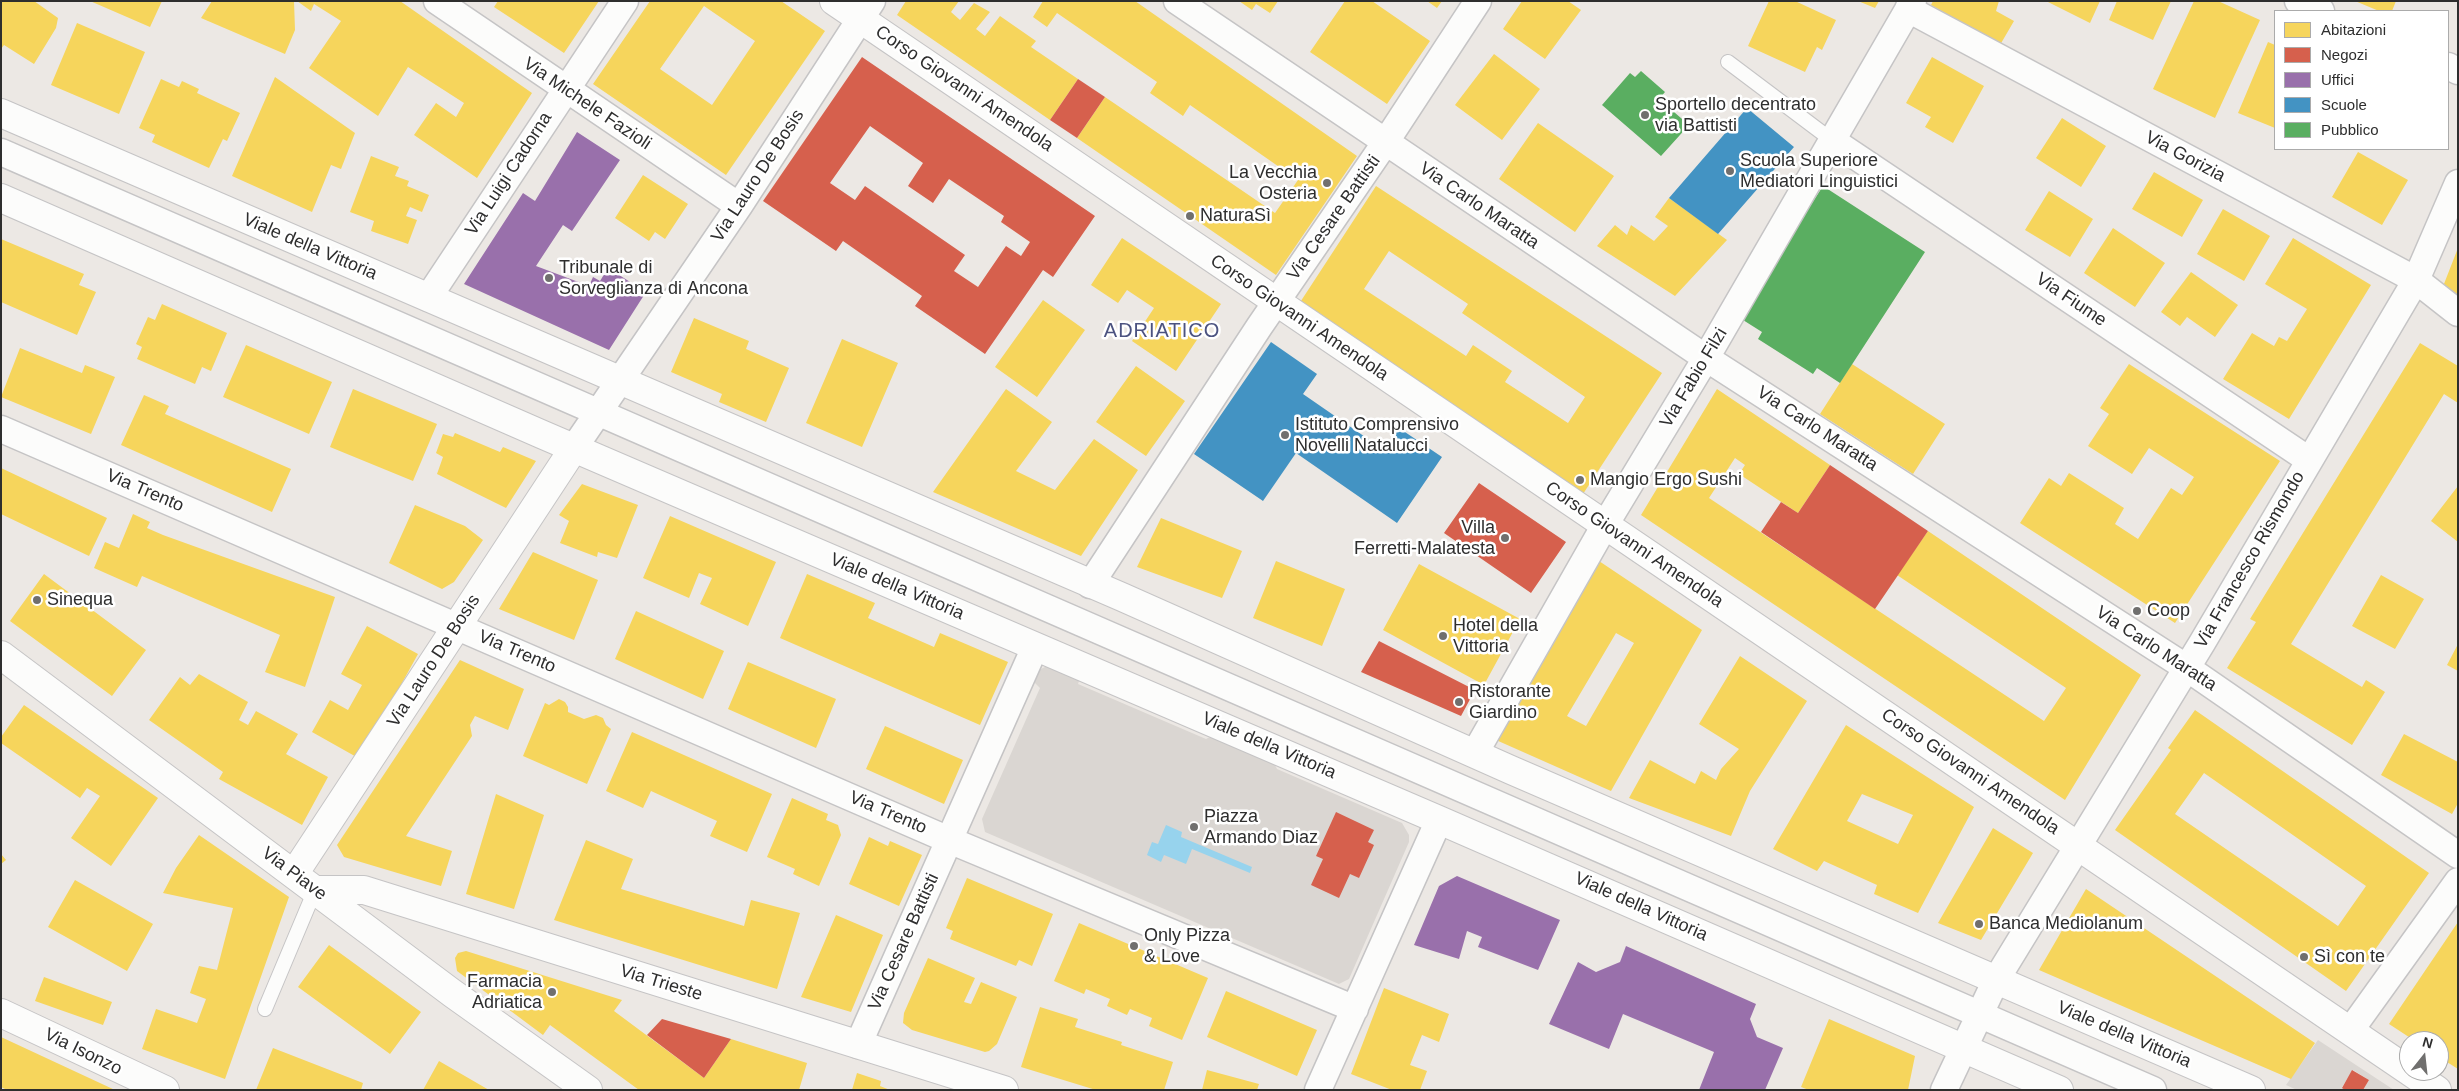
<!DOCTYPE html>
<meta charset="utf-8">
<style>
body{margin:0}
#map{position:relative;width:2459px;height:1091px;overflow:hidden;background:#ece8e4;font-family:Arial,sans-serif}
canvas{display:block}
.frame{position:absolute;inset:0;border:2px solid #2e2e2e;pointer-events:none}
.legend{position:absolute;left:2274px;top:10px;width:175px;height:140px;box-sizing:border-box;background:#fff;border:1px solid #ababab;margin:0;padding:6px 9px;list-style:none;font-size:15px;color:#2e2e2e}
.legend li{display:flex;align-items:center;gap:10px;height:25px}
.legend b{width:25px;border:1px solid #ababab}
.north{position:absolute;left:2399px;top:1031px;width:50px;height:50px;box-sizing:border-box;background:#fff;border:1px solid #ababab;border-radius:50%;rotate:16deg;font-size:14px;font-weight:700;line-height:20px;text-align:center;color:#2e2e2e}
.north::after{content:'';display:block;margin:auto;width:18px;height:22px;background:#706f6e;clip-path:polygon(50% 0,100% 100%,50% 72%,0 100%)}
</style>
<div id="map">
<canvas width="2459" height="1091"></canvas>
<div class="frame"></div>
<ul class="legend">
<li><b style="height:14px;background:#f6d55c"></b>Abitazioni</li>
<li><b style="height:14px;background:#d6604d"></b>Negozi</li>
<li><b style="height:14px;background:#9970ab"></b>Uffici</li>
<li><b style="height:14px;background:#4393c3"></b>Scuole</li>
<li><b style="height:14px;background:#5aae61"></b>Pubblico</li>
</ul>
<div class="north">N</div>
</div>
<script>
const context = document.querySelector('canvas').getContext('2d');
context.lineJoin = 'round';
function fill(path, color) { context.fillStyle = color; context.fill(path, 'evenodd'); }
const shape = rows => new Path2D(rows.map(r => 'M' + r).join(''));
function trace(path, color, width, dash) { context.strokeStyle = color; context.lineWidth = width; context.lineCap = dash ? 'butt' : 'round'; context.setLineDash(dash || []); context.stroke(path); }
function label(font, color, halo, rows, align = 'center') {
  context.font = font + ' Arial,sans-serif'; context.lineWidth = 5; context.setLineDash([]); context.textBaseline = 'middle'; context.strokeStyle = halo; context.fillStyle = color; for (const [text, x, y, turn = 0] of rows) {
    context.save(); context.translate(x, y); context.rotate((+turn || 0) * Math.PI / 180); context.textAlign = isNaN(turn) ? turn : align; if (halo) context.strokeText(text, 0, 0); context.fillText(text, 0, 0); context.restore();
  }
}
const plaza = shape([
 [1053,663,1081,675,1078,684,1206,739,1216,734,1271,757,1277,769,1402,823,1409,835,1409,842,1349,979,1339,984,985,832,982,819,1040,688,1034,682,1037,671],
 [2318,1040,2394,1090,2363,1090,2369,1080,2353,1070,2342,1087,2345,1090,2297,1090,2286,1085]
]);
const water = shape([
 [1166,825,1182,832,1181,837,1252,867,1250,873,1192,849,1186,864,1164,855,1161,862,1147,855,1152,842,1158,844]
]);
const homes = shape([
 [1,1,34,1,58,18,56,28,34,64,4,45,1,49],
 [90,1,162,1,150,27],
 [212,1,294,1,295,30,285,54,201,18],
 [297,1,400,1,532,93,477,178,414,135,436,103,456,117,464,103,408,67,378,116,309,68,341,21,314,4,311,11],
 [498,1,599,1,564,53,494,7],
 [650,1,781,1,825,31,726,175,593,84],
 [704,6,755,41,712,105,660,69],
 [906,1,959,1,951,12,960,20,974,3,990,12,976,29,985,36,1000,16,1036,41,1031,47,1078,79,1050,120,897,15],
 [1043,1,1135,1,1357,156,1276,275,1077,138,1105,97,1275,213,1298,180,1190,105,1183,116,1150,93,1157,82,1057,13,1047,27,1033,17],
 [1239,1,1278,1,1270,13,1256,4,1252,10],
 [1345,1,1372,1,1430,41,1387,104,1310,52],
 [1427,1,1442,1,1437,8],
 [1522,1,1568,1,1581,10,1545,59,1503,29],
 [1769,1,1795,1,1836,20,1822,50,1817,47,1805,72,1748,46],
 [1858,1,1879,1,1875,8],
 [1933,1,1999,1,1996,11,2014,21,2000,45,1931,5],
 [2046,1,2100,1,2090,23],
 [2117,1,2171,1,2153,40,2109,20],
 [2194,1,2218,1,2260,20,2215,118,2153,89],
 [2355,1,2396,1,2392,11,2379,11],
 [77,23,145,52,119,114,51,85],
 [2268,42,2275,45,2275,128,2238,113],
 [1494,54,1540,89,1502,140,1455,105],
 [1932,57,1984,86,1953,143,1925,127,1931,117,1906,103],
 [275,77,355,133,341,169,331,165,312,212,232,176],
 [161,79,179,87,182,81,199,89,197,93,240,113,227,141,223,139,209,168,152,142,155,135,139,128],
 [2062,118,2106,146,2081,187,2036,158],
 [1538,123,1614,176,1575,232,1499,179],
 [2358,152,2408,180,2382,225,2332,197],
 [371,156,399,167,395,176,409,181,407,186,429,195,422,212,410,207,406,216,417,220,408,244,371,231,374,221,350,212],
 [2154,172,2203,200,2182,237,2132,209],
 [643,175,688,204,665,239,655,232,649,241,615,218],
 [1376,186,1662,373,1583,494,1297,307],
 [1389,251,1468,304,1462,313,1585,397,1568,423,1505,382,1512,371,1473,345,1466,356,1364,289],
 [2049,191,2093,219,2070,257,2025,230],
 [1669,198,1727,240,1675,296,1597,246,1615,225,1627,235,1631,225,1654,241,1668,226,1655,217],
 [2223,209,2270,236,2244,281,2197,254],
 [2113,228,2165,263,2135,307,2084,273],
 [1122,238,1221,304,1176,371,1132,341,1154,308,1127,290,1118,303,1091,285],
 [2293,238,2371,285,2289,419,2223,379,2252,333,2274,346,2279,337,2287,341,2307,309,2265,284],
 [1,239,84,274,79,285,96,292,77,335,1,302],
 [2458,248,2458,295,2442,289],
 [2191,272,2238,305,2215,337,2187,317,2180,326,2161,312],
 [1043,300,1085,330,1037,397,995,367],
 [162,304,227,333,211,371,202,367,195,384,137,359,142,347,136,344,148,317,155,320],
 [694,318,749,341,746,349,789,368,766,422,719,402,722,394,671,372],
 [842,339,898,363,862,447,806,423],
 [2420,343,2458,366,2458,403,2444,394,2291,644,2362,687,2366,680,2385,692,2352,745,2227,668,2256,622,2250,619],
 [246,345,332,382,309,434,223,397],
 [20,348,82,373,85,365,115,377,91,434,1,397],
 [1852,364,1945,424,1913,474,1820,414],
 [2129,364,2280,461,2175,623,2020,523,2049,478,2061,486,2069,473,2124,508,2115,524,2138,539,2171,488,2182,495,2194,477,2149,448,2132,474,2088,446,2109,414,2100,408],
 [1136,366,1185,401,1146,456,1096,422],
 [353,389,437,424,413,481,330,447],
 [1006,389,1052,422,1016,471,1055,490,1094,439,1138,470,1081,556,933,492],
 [1717,389,1830,465,1798,513,1739,474,1745,465,1735,458,1709,498,1733,514,2044,721,2066,688,1897,575,1928,531,2141,675,2065,800,1641,515],
 [144,395,169,406,165,414,291,469,272,512,121,445],
 [455,433,500,452,503,447,536,461,506,508,437,474,443,457,436,453,443,434,453,437],
 [1,468,107,518,89,556,1,514],
 [582,484,638,505,617,558,598,552,597,557,560,543,569,521,559,515],
 [2458,486,2458,542,2431,521],
 [415,505,465,526,483,540,454,582,442,589,389,563],
 [133,514,150,522,147,528,163,535,335,597,305,687,265,672,280,635,142,576,137,587,94,568,105,542,119,548],
 [670,516,776,562,748,626,700,604,712,578,699,573,689,598,643,578],
 [1161,518,1242,551,1222,598,1137,567],
 [533,552,598,580,574,640,499,609],
 [1276,561,1345,589,1322,646,1253,618],
 [1599,561,1702,630,1611,791,1496,740],
 [1616,633,1634,643,1586,726,1567,716],
 [1419,564,1520,619,1484,685,1383,630],
 [44,574,146,650,112,696,10,621],
 [807,574,875,603,868,618,934,647,940,633,1008,662,980,725,780,638],
 [2381,575,2424,599,2395,649,2352,626],
 [636,611,724,651,703,699,615,659],
 [367,626,418,654,360,759,312,732,330,700,348,710,362,685,341,674],
 [2458,644,2458,671,2447,665],
 [1740,656,1807,701,1750,791,1731,836,1629,798,1650,760,1695,784,1701,771,1716,780,1721,769,1739,749,1699,724],
 [460,660,524,689,508,730,475,716,470,725,472,736,406,836,452,851,441,886,344,857,337,845],
 [748,662,836,699,816,748,728,709],
 [199,674,248,702,239,720,248,725,256,711,298,734,286,754,328,777,302,825,219,779,223,772,149,720,180,677,190,685],
 [559,699,565,702,568,707,568,712,584,719,596,715,603,718,606,725,611,729,587,784,523,756,545,703,549,705],
 [24,705,158,798,111,866,71,838,100,796,87,788,80,798,1,743,1,737],
 [2195,710,2429,873,2346,991,2115,830,2171,750,2168,748],
 [2204,773,2366,886,2338,926,2175,814],
 [1846,725,1974,807,1918,913,1874,894,1877,885,1824,861,1817,871,1773,849],
 [1862,794,1913,815,1898,844,1847,821],
 [885,726,963,760,944,804,866,769],
 [632,732,772,794,747,852,710,836,717,821,651,791,643,808,606,791],
 [2404,734,2458,762,2458,803,2452,814,2381,775],
 [496,794,544,815,514,909,466,894],
 [792,798,828,814,826,820,838,825,841,835,819,886,793,874,795,869,767,857],
 [1993,828,2033,853,1981,940,1938,923],
 [199,835,289,897,225,1079,142,1049,156,1009,197,1023,206,999,190,993,199,966,217,970,233,908,163,893,176,868],
 [869,837,888,846,890,841,922,855,899,906,849,884],
 [586,840,633,859,621,889,744,926,751,900,800,913,777,989,554,920],
 [1,854,6,860,1,864],
 [967,878,1053,914,1032,966,1019,960,1016,966,950,939,953,931,946,928],
 [75,880,153,924,127,971,48,927],
 [2086,889,2315,1043,2291,1079,2039,970],
 [836,915,883,935,851,1012,801,997],
 [2458,922,2458,1069,2439,1057,2439,1041,2415,1041,2389,1024],
 [1079,923,1208,978,1182,1040,1149,1026,1152,1018,1130,1009,1127,1015,1107,1006,1110,999,1086,989,1084,994,1054,981],
 [329,945,421,1012,390,1054,298,987],
 [466,951,622,1000,614,1011,704,1078,731,1039,807,1063,799,1090,639,1090,550,1025,543,1035,457,971,455,958,458,953],
 [928,958,975,978,964,1002,971,1004,981,982,1017,997,997,1044,989,1051,985,1052,912,1030,903,1023,904,1013],
 [44,977,112,1002,103,1025,35,1001],
 [1384,988,1449,1014,1439,1042,1422,1035,1410,1065,1427,1071,1420,1090,1392,1090,1351,1074],
 [1226,991,1317,1030,1297,1076,1207,1037],
 [1040,1007,1078,1019,1075,1027,1122,1042,1121,1045,1173,1062,1164,1090,1096,1090,1021,1067],
 [1829,1019,1915,1056,1908,1090,1809,1090,1801,1087],
 [1,1037,115,1090,7,1090,1,1087],
 [273,1048,363,1083,361,1090,256,1090],
 [439,1061,489,1090,423,1090],
 [1207,1070,1259,1084,1257,1090,1202,1090],
 [857,1073,881,1081,880,1086,890,1090,852,1090]
]);
const shops = shape([
 [862,57,1095,216,1053,277,1043,270,985,354,915,306,922,296,843,241,836,251,763,201],
 [870,126,923,163,908,186,933,203,949,179,1004,216,1001,222,1030,242,1021,256,1006,246,978,287,954,271,965,255,865,186,855,200,830,183],
 [1078,79,1105,97,1077,138,1050,120],
 [1830,465,1928,531,1875,609,1761,532,1781,502,1798,513],
 [1479,483,1566,542,1531,593,1444,533],
 [1379,641,1475,690,1461,716,1361,672],
 [1336,812,1374,830,1368,842,1374,845,1359,878,1350,874,1339,898,1311,885,1323,859,1316,856],
 [662,1019,731,1039,704,1078,647,1035],
 [2352,1070,2369,1080,2363,1090,2345,1090,2342,1088]
]);
const offices = shape([
 [577,132,620,160,572,231,563,225,536,266,589,286,593,277,600,281,608,268,646,292,609,350,464,284,523,193,535,201],
 [1457,876,1560,920,1538,970,1478,947,1482,937,1467,931,1459,959,1414,945,1439,886],
 [1626,946,1756,1004,1750,1019,1757,1037,1783,1048,1765,1090,1699,1090,1714,1052,1623,1014,1609,1049,1549,1024,1578,962,1596,972,1620,962]
]);
const schools = shape([
 [1747,108,1794,147,1718,234,1669,198],
 [1271,342,1317,374,1303,394,1384,450,1399,428,1442,457,1397,523,1296,453,1263,501,1194,454]
]);
const public = shape([
 [1641,71,1665,92,1659,99,1689,125,1661,156,1602,105,1630,73,1635,77],
 [1823,186,1925,252,1840,383,1817,368,1813,374,1758,339,1762,332,1743,320,1790,237]
]);
const lane = shape([
 [1728,62,1833,141],
 [265,1009,315,890]
]);
const street = shape([
 [437,1,739,206],
 [1177,1,1706,358,2187,668,2458,855],
 [2298,1,2321,11],
 [1908,9,2416,280,2458,313],
 [2448,66,2458,71],
 [1833,141,2309,460],
 [1,152,2153,1090],
 [428,298,625,1],
 [1,429,949,840,1355,1009],
 [574,448,739,206,872,1],
 [1090,585,1259,327,1385,143,1478,1],
 [1475,753,1605,525,1706,358,1913,1],
 [2350,1031,2458,881],
 [858,1045,1035,647],
 [1318,1090,1439,820],
 [1944,1090,1996,980,2202,643,2416,280,2458,183]
]);
const secondary = shape([
 [834,1,2409,1071],
 [1,113,1122,597,1511,770,2251,1090],
 [1,198,541,434,1439,820,2059,1090],
 [1,655,452,993,588,1090],
 [294,874,574,448],
 [315,890,364,890,1004,1090],
 [1,1013,165,1090],
 [2409,1071,2437,1090]
]);
const markers = [
 [1645,115,5,"#706f6e"],
 [1730,171,5,"#706f6e"],
 [1327,183,5,"#706f6e"],
 [1190,216,5,"#706f6e"],
 [549,278,5,"#706f6e"],
 [1285,435,5,"#706f6e"],
 [1580,480,5,"#706f6e"],
 [1505,538,5,"#706f6e"],
 [37,600,5,"#706f6e"],
 [2137,611,5,"#706f6e"],
 [1443,636,5,"#706f6e"],
 [1459,702,5,"#706f6e"],
 [1194,827,5,"#706f6e"],
 [1979,924,5,"#706f6e"],
 [1134,946,5,"#706f6e"],
 [2304,957,5,"#706f6e"],
 [552,992,5,"#706f6e"]
];
const streetNames = [
 ["Corso Giovanni Amendola",964,89,34],
 ["Via Michele Fazioli",587,104,34],
 ["Via Gorizia",2185,157,28],
 ["Via Luigi Cadorna",509,174,-57],
 ["Via Lauro De Bosis",758,176,-57],
 ["Via Carlo Maratta",1479,206,34],
 ["Via Cesare Battisti",1334,218,-55],
 ["Viale della Vittoria",310,247,23],
 ["Via Fiume",2071,300,34],
 ["Corso Giovanni Amendola",1299,318,34],
 ["Via Fabio Filzi",1694,378,-59],
 ["Via Carlo Maratta",1817,429,33],
 ["Via Trento",145,491,23],
 ["Corso Giovanni Amendola",1634,545,34],
 ["Via Francesco Rismondo",2250,560,-60],
 ["Viale della Vittoria",897,587,23],
 ["Via Carlo Maratta",2156,649,33],
 ["Via Trento",517,652,23],
 ["Via Lauro De Bosis",434,661,-57],
 ["Viale della Vittoria",1269,746,23],
 ["Corso Giovanni Amendola",1970,772,34],
 ["Via Trento",888,813,23],
 ["Via Piave",294,874,37],
 ["Viale della Vittoria",1641,907,24],
 ["Via Cesare Battisti",904,942,-66],
 ["Via Trieste",661,983,17],
 ["Viale della Vittoria",2124,1035,23],
 ["Via Isonzo",83,1052,26]
];
const poiNames = [
 ["Sportello decentrato",1655,105],
 ["via Battisti",1655,126],
 ["Scuola Superiore",1740,161],
 ["Mediatori Linguistici",1740,182],
 ["La Vecchia",1317,173,"right"],
 ["Osteria",1317,194,"right"],
 ["NaturaSì",1200,216],
 ["Tribunale di",559,268],
 ["Sorveglianza di Ancona",559,289],
 ["Istituto Comprensivo",1295,425],
 ["Novelli Natalucci",1295,446],
 ["Mangio Ergo Sushi",1590,480],
 ["Villa",1495,528,"right"],
 ["Ferretti-Malatesta",1495,549,"right"],
 ["Sinequa",47,600],
 ["Coop",2147,611],
 ["Hotel della",1453,626],
 ["Vittoria",1453,647],
 ["Ristorante",1469,692],
 ["Giardino",1469,713],
 ["Piazza",1204,817],
 ["Armando Diaz",1204,838],
 ["Banca Mediolanum",1989,924],
 ["Only Pizza",1144,936],
 ["& Love",1144,957],
 ["Sì con te",2314,957],
 ["Farmacia",542,982,"right"],
 ["Adriatica",542,1003,"right"]
];
const quarterNames = [
 ["ADRIATICO",1162,331]
];
fill(plaza, '#dad6d2');
fill(water, '#97d3ed');
fill(homes, '#f6d55c');
fill(shops, '#d6604d');
fill(offices, '#9970ab');
fill(schools, '#4393c3');
fill(public, '#5aae61');
trace(lane, '#c5c4c5', 16);
trace(street, '#c5c4c5', 29);
trace(secondary, '#c5c4c5', 30);
trace(lane, '#fcfcfb', 14);
trace(street, '#fcfcfb', 26);
trace(secondary, '#fcfcfb', 28);
for (const [x, y, r, color] of markers) { const dot = new Path2D(); dot.arc(x, y, r, 0, 2 * Math.PI); context.fillStyle = color; context.fill(dot); trace(dot, '#fff', 2); }
label('18px', '#2e2e2e', '#fff', streetNames);
label('18px', '#2e2e2e', '#fff', poiNames, 'left');
context.letterSpacing = '1px';
label('20px', '#4c5380', '#fff', quarterNames);
context.letterSpacing = '0px';
</script>
